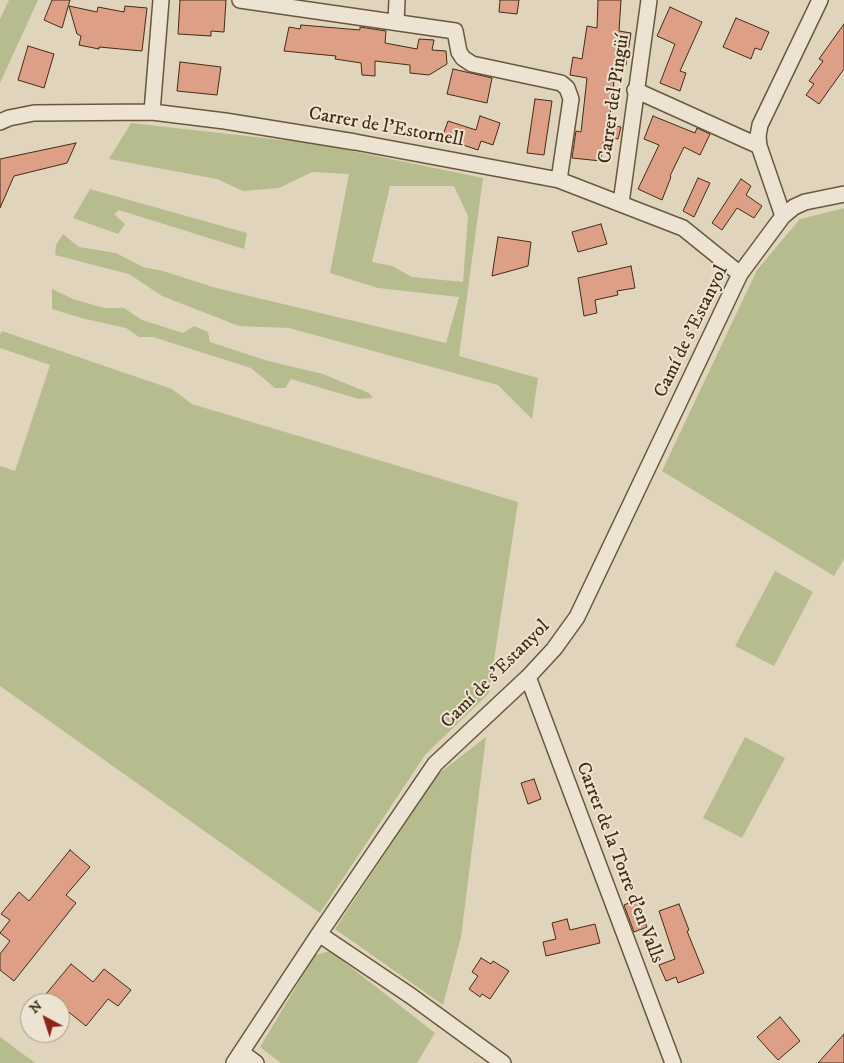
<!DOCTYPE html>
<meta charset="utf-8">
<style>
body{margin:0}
#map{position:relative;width:844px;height:1063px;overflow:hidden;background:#e1d4bc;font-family:"IM FELL DW Pica",serif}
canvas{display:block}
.north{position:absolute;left:20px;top:993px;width:50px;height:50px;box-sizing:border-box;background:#ece3d3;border:1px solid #a89a86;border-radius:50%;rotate:320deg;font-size:14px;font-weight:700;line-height:20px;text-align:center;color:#432d13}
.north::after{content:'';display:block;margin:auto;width:18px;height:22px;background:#8f2418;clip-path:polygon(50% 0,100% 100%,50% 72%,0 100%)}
</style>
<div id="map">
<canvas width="844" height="1063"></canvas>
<div class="north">N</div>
</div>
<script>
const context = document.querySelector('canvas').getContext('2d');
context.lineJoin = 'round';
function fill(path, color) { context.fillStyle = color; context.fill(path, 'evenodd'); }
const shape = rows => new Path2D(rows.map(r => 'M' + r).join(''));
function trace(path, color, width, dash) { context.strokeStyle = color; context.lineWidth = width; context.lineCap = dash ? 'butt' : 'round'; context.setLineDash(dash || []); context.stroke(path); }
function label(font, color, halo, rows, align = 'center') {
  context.font = font + ' "IM FELL DW Pica",serif'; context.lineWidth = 4; context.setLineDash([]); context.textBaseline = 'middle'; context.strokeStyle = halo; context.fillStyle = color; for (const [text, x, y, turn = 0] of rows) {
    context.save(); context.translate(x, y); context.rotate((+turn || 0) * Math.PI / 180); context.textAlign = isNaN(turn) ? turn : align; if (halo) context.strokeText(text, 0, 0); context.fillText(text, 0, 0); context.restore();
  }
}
const green = shape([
 [9,0,38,0,0,83,0,19],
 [131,123,318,144,483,178,459,356,538,378,532,419,498,385,289,328,239,326,162,296,129,274,55,255,56,245,63,234,79,247,116,253,143,267,163,271,216,288,446,343,459,297,378,288,330,273,349,174,312,172,279,188,243,191,217,179,109,159],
 [390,186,454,186,468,216,463,282,412,277,392,266,372,262],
 [90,189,247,233,244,249,119,210,114,214,125,224,118,234,73,218],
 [844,208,844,559,834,576,662,471,757,270,800,219],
 [52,289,73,299,104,308,124,308,142,320,183,333,194,326,208,332,210,342,268,361,323,374,369,393,373,398,359,399,291,379,285,388,275,388,251,368,153,337,139,337,126,328,81,318,52,309],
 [2,331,172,389,192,404,518,502,489,693,425,755,320,913,0,686,0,466,15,471,50,365,0,348,0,335],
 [775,571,813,592,774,666,735,646],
 [486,737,461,937,443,1005,335,929,438,774],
 [745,737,785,758,742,838,703,818],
 [330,951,435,1033,417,1063,281,1063,260,1047,315,955],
 [0,1037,35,1063,0,1063]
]);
const building = shape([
 [52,0,70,0,62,28,44,20,52,0],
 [180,0,226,0,224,32,211,31,211,36,178,34,180,0],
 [500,0,519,0,517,14,499,12,500,0],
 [598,0,621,0,619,31,631,33,626,65,616,63,609,125,621,127,618,139,604,137,601,161,572,158,576,131,581,132,587,78,570,75,573,57,582,59,587,26,597,28,598,0],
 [69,6,97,12,98,7,124,12,125,6,147,8,142,51,99,47,99,49,79,45,81,36,77,34,69,6],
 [670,7,702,22,680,71,686,73,680,91,660,83,675,44,657,36,670,7],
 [736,18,769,32,761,50,755,48,751,59,723,47,736,18],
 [844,24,844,69,819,104,806,95,814,84,809,81,823,61,819,59,844,24],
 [301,25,360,30,360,27,386,31,385,43,417,49,419,39,434,40,432,50,446,51,447,64,429,75,410,73,410,65,375,61,375,76,362,75,361,63,335,59,336,56,284,51,289,27,300,29,301,25],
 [28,46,54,54,44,88,18,80,28,46],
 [180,62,221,67,217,95,177,91,180,62],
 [453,69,492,78,487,103,447,94,453,69],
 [535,99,552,101,544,155,527,153,535,99],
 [480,116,500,123,493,145,481,141,478,150,454,142,454,139,443,135,448,121,476,130,480,116],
 [653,116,695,133,697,128,710,134,700,155,684,147,670,176,671,177,662,200,638,189,659,145,644,139,653,116],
 [76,143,67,163,14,176,0,208,0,159,76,143],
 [698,178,710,183,694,217,683,211,698,178],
 [741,179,751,186,746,195,762,206,754,218,737,208,722,230,712,223,741,179],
 [601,224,607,244,578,252,572,232,601,224],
 [498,237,531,242,528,266,492,276,498,237],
 [631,266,635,288,617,291,618,295,595,300,597,313,584,316,578,278,631,266],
 [534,779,541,799,528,804,521,783,534,779],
 [70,850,90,867,66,895,76,903,14,981,0,970,0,954,10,941,0,933,10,920,1,914,19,892,29,901,70,850],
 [636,900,647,927,634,932,624,905,636,900],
 [679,904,689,930,687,931,704,973,678,983,676,977,666,981,659,965,675,959,659,911,679,904],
 [567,919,570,930,595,924,600,943,546,956,543,942,556,939,552,923,567,919],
 [481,958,491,964,493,961,509,971,490,999,482,994,480,997,469,989,478,976,472,972,481,958],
 [71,964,93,982,104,969,131,990,118,1006,108,999,86,1026,60,1005,60,1003,57,1003,46,994,71,964],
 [780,1017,800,1041,778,1060,757,1037,780,1017],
 [844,1034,844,1063,818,1063,844,1034]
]);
const minor = shape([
 [240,0,455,31,459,52,463,58,472,64,561,83,567,88,571,99,559,180],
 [396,22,397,0],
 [635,90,759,146],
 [152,112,161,0],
 [0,122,9,118,34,113,152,112,225,121,355,142,559,180,683,228,740,274],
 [621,203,649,0],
 [783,216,759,146,758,136,760,125,820,0],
 [528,677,673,1063],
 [319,934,411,996,503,1063],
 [241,1052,256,1063],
 [234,1063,319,934,435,764,528,677,554,649,577,617,740,274,783,216,794,207,805,202,844,194]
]);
const streetNames = [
 ["Carrer del Pingüí",615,99,-82],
 ["Carrer de l'Estornell",386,128,10],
 ["Camí de s'Estanyol",692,332,-64],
 ["Camí de s'Estanyol",496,675,-45],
 ["Carrer de la Torre d'en Valls",619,863,69]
];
fill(green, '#b6bc8e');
fill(building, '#dd9f85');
trace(building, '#432d13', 1);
trace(minor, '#6a573d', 18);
trace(minor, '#ece3d3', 15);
label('19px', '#432d13', '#ece3d3', streetNames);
</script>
